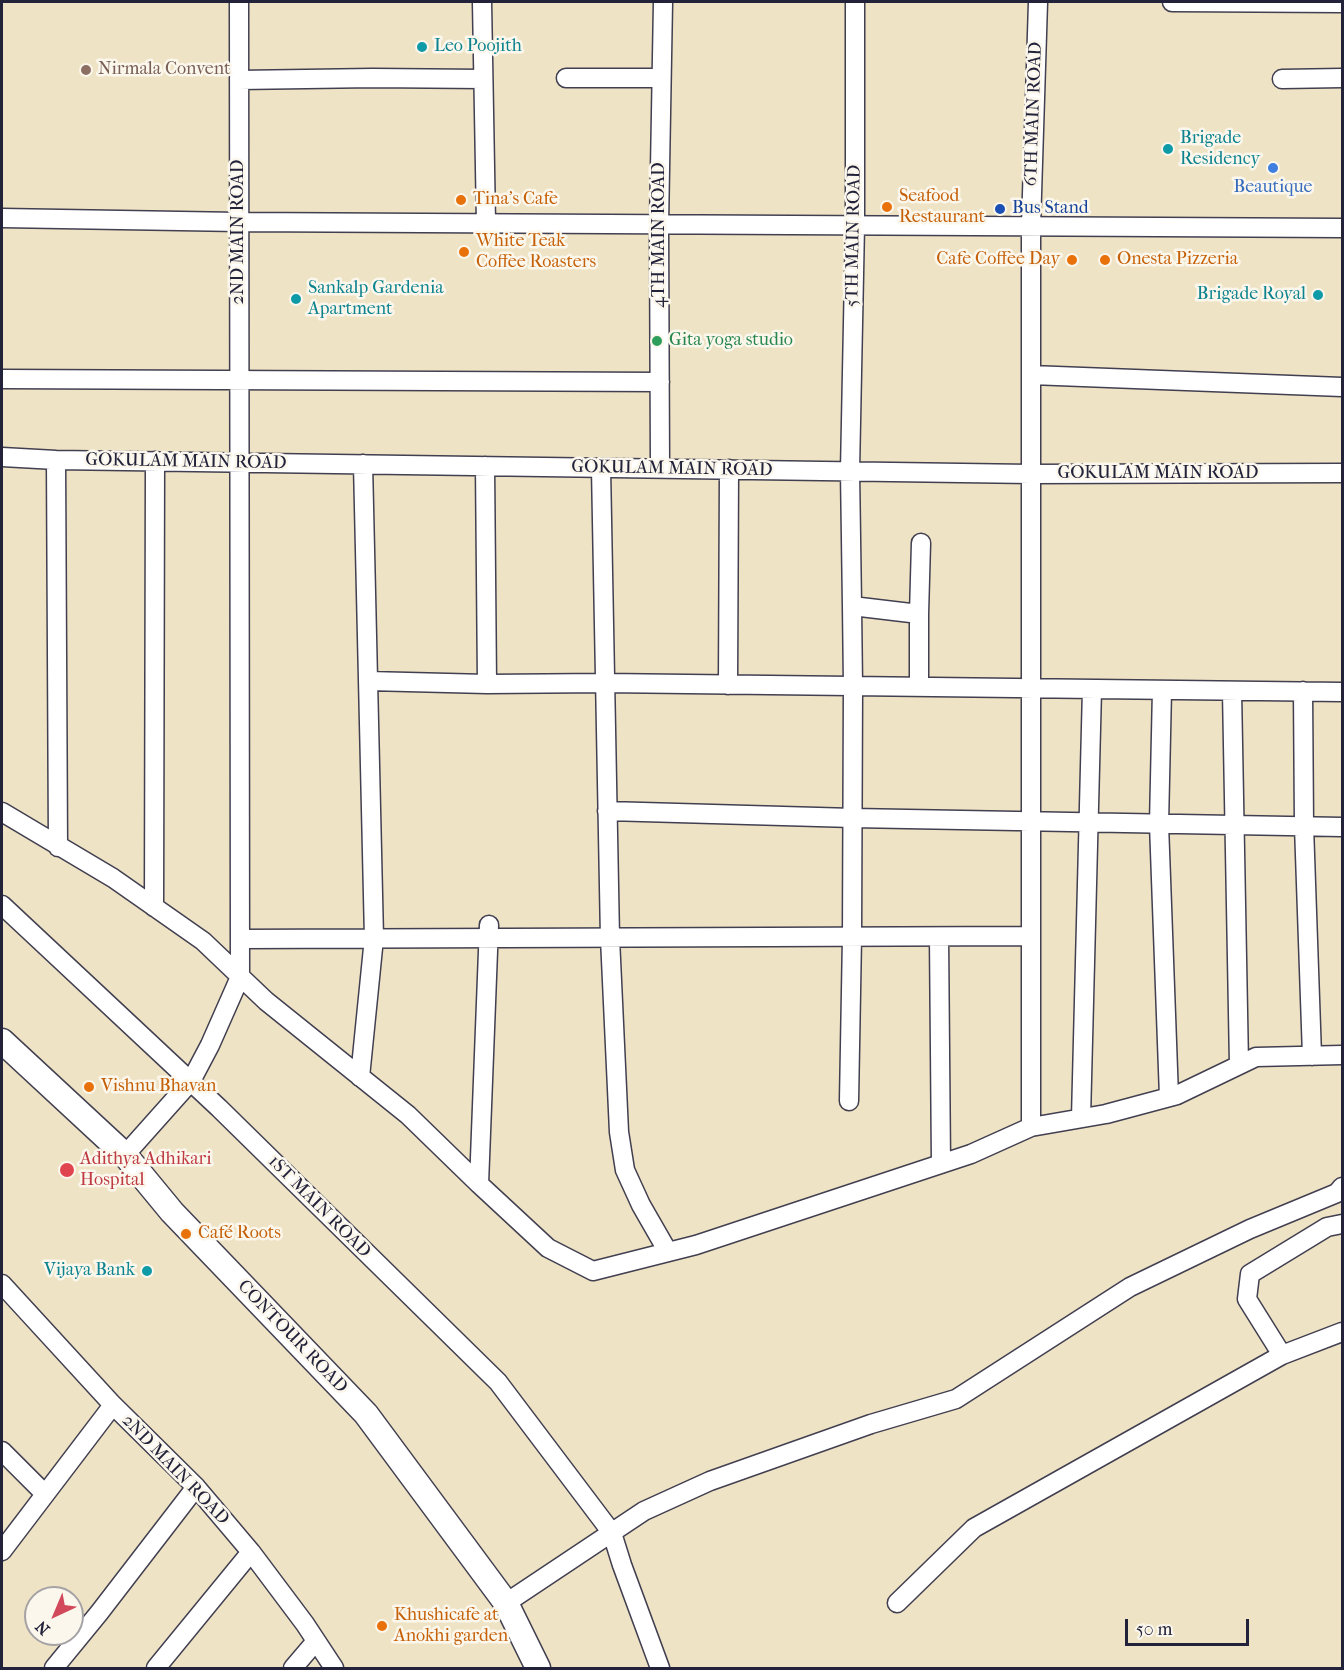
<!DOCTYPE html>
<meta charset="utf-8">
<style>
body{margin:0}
#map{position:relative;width:1344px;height:1670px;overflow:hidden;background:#efe3c5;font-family:"IM FELL French Canon",serif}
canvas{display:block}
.frame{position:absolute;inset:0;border:3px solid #22223b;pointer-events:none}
.north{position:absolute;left:24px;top:1586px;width:60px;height:60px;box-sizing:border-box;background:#fbf7ec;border:2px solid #a4a2a5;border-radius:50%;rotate:224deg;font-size:16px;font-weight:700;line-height:24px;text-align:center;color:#22223b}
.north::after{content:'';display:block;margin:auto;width:21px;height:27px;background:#d1495b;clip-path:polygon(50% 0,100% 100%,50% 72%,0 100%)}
.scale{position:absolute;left:1125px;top:1619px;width:124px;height:27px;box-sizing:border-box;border:3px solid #22223b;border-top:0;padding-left:8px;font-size:18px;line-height:21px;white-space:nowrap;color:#22223b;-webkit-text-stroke:4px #fbf7ec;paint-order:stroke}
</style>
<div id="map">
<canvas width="1344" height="1670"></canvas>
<div class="frame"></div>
<div class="north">N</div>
<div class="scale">50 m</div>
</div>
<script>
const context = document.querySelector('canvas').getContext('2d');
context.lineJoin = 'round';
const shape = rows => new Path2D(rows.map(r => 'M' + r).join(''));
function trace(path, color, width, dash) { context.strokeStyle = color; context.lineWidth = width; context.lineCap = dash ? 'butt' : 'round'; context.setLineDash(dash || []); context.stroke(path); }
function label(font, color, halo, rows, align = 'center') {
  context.font = font + ' "IM FELL French Canon",serif'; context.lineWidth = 5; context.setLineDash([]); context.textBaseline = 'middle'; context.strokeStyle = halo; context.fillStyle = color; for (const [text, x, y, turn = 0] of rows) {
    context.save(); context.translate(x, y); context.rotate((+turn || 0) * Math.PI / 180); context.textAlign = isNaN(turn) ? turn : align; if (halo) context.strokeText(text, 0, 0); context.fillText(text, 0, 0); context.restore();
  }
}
const minor = shape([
 [482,2,486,223],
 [855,2,855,225,850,471,852,606,919,614,921,543],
 [1172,2,1342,3],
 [566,78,661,78],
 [1282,79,1342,78],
 [239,80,373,78,483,79],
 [2,218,239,222,1342,228],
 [1031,375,1342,387],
 [2,379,660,382],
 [2,457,56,460,1031,474,1342,473],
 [56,460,58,847],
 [485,466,487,684],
 [601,468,610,938,619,1132,625,1170,641,1205,668,1252],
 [660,468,659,224,663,2],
 [368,681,487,684,605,683,1342,692],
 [728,685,729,469],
 [919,687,919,614],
 [1162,690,1159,824,1169,1097],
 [1232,691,1239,1065],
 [1303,691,1304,826,1312,1056],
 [607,811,853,818,1342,827],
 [2,812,113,878,203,941,266,1001,408,1115,479,1184,548,1248,593,1271,696,1245,971,1154,1031,1127,1106,1114,1177,1095,1256,1057,1342,1055],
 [2,905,219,1108,498,1382,612,1533,622,1565,660,1668],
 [154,907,155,461],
 [939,937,941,1164],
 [240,939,1031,936],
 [360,1077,374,938,363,464],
 [849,1101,852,937,853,686,852,606],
 [1081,1118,1092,689],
 [1031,1127,1031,226,1038,2],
 [125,1155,191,1081,210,1045,240,977,239,2],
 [479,1184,489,925],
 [2,1284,113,1405,196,1487,251,1552,305,1624,334,1668],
 [1282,1355,1247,1299,1250,1274,1327,1227,1342,1224],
 [2,1451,44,1493],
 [2,1551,113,1405],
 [506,1603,644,1511,710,1481,871,1424,956,1399,1130,1287,1250,1229,1337,1193,1342,1187],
 [897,1603,974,1528,1282,1355,1342,1332],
 [54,1668,99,1613,196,1487],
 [156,1668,251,1552],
 [293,1668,316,1641]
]);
const major = shape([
 [2,1041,125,1155,172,1212,366,1414,506,1603,538,1668]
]);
const markers = [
 [422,47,6,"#0f9aa8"],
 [86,70,6,"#8d6e63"],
 [1168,149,6,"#0f9aa8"],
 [1273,168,6,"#3f7fe0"],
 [461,200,6,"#e8710a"],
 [887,207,6,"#e8710a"],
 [1000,209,6,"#1a4fb4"],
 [464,252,6,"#e8710a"],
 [1072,260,6,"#e8710a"],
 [1105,260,6,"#e8710a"],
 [1318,295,6,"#0f9aa8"],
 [296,299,6,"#0f9aa8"],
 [657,341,6,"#2e9e5b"],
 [89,1087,6,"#e8710a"],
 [67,1170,8,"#e0444e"],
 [186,1234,6,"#e8710a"],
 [147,1271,6,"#0f9aa8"],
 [382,1626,6,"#e8710a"]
];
const cultureNames = [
 ["Leo Poojith",434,47],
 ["Brigade",1180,139],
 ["Residency",1180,160],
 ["Sankalp Gardenia",308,289],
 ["Apartment",308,310],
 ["Brigade Royal",1306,295,"right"],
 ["Vijaya Bank",135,1271,"right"]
];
const educationNames = [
 ["Nirmala Convent",98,70]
];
const streetNames = [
 ["6TH MAIN ROAD",1034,114,-88],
 ["2ND MAIN ROAD",239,232,-90],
 ["4TH MAIN ROAD",660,235,-90],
 ["5TH MAIN ROAD",854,236,-89],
 ["GOKULAM MAIN ROAD",186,462,1],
 ["GOKULAM MAIN ROAD",672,469,1],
 ["GOKULAM MAIN ROAD",1158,474],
 ["1ST MAIN ROAD",319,1207,45],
 ["CONTOUR ROAD",292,1337,46],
 ["2ND MAIN ROAD",175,1470,46]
];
const shopNames = [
 ["Beautique",1273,188]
];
const foodNames = [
 ["Seafood",899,197],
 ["Restaurant",899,218],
 ["Tina's Cafe",473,200],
 ["White Teak",476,242],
 ["Coffee Roasters",476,263],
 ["Cafe Coffee Day",1060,260,"right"],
 ["Onesta Pizzeria",1117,260],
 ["Vishnu Bhavan",101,1087],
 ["Café Roots",198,1234],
 ["Khushicafe at",394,1616],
 ["Anokhi garden",394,1637]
];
const transitNames = [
 ["Bus Stand",1012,209]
];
const leisureNames = [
 ["Gita yoga studio",669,341]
];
const healthNames = [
 ["Adithya Adhikari",80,1160],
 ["Hospital",80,1181]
];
trace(minor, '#413f50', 21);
trace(major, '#413f50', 27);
trace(minor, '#fff', 18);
trace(major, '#fff', 24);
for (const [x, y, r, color] of markers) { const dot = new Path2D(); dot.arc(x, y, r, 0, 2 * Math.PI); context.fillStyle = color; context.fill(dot); trace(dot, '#fbf7ec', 2); }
label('18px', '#0d838f', '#fbf7ec', cultureNames, 'left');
label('18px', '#785e54', '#fbf7ec', educationNames, 'left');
label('18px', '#22223b', '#fbf7ec', streetNames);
label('18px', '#366cbe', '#fbf7ec', shopNames);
label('18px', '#c56008', '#fbf7ec', foodNames, 'left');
label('18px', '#164399', '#fbf7ec', transitNames, 'left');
label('18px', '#27864d', '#fbf7ec', leisureNames, 'left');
label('18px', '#be3a42', '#fbf7ec', healthNames, 'left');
</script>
